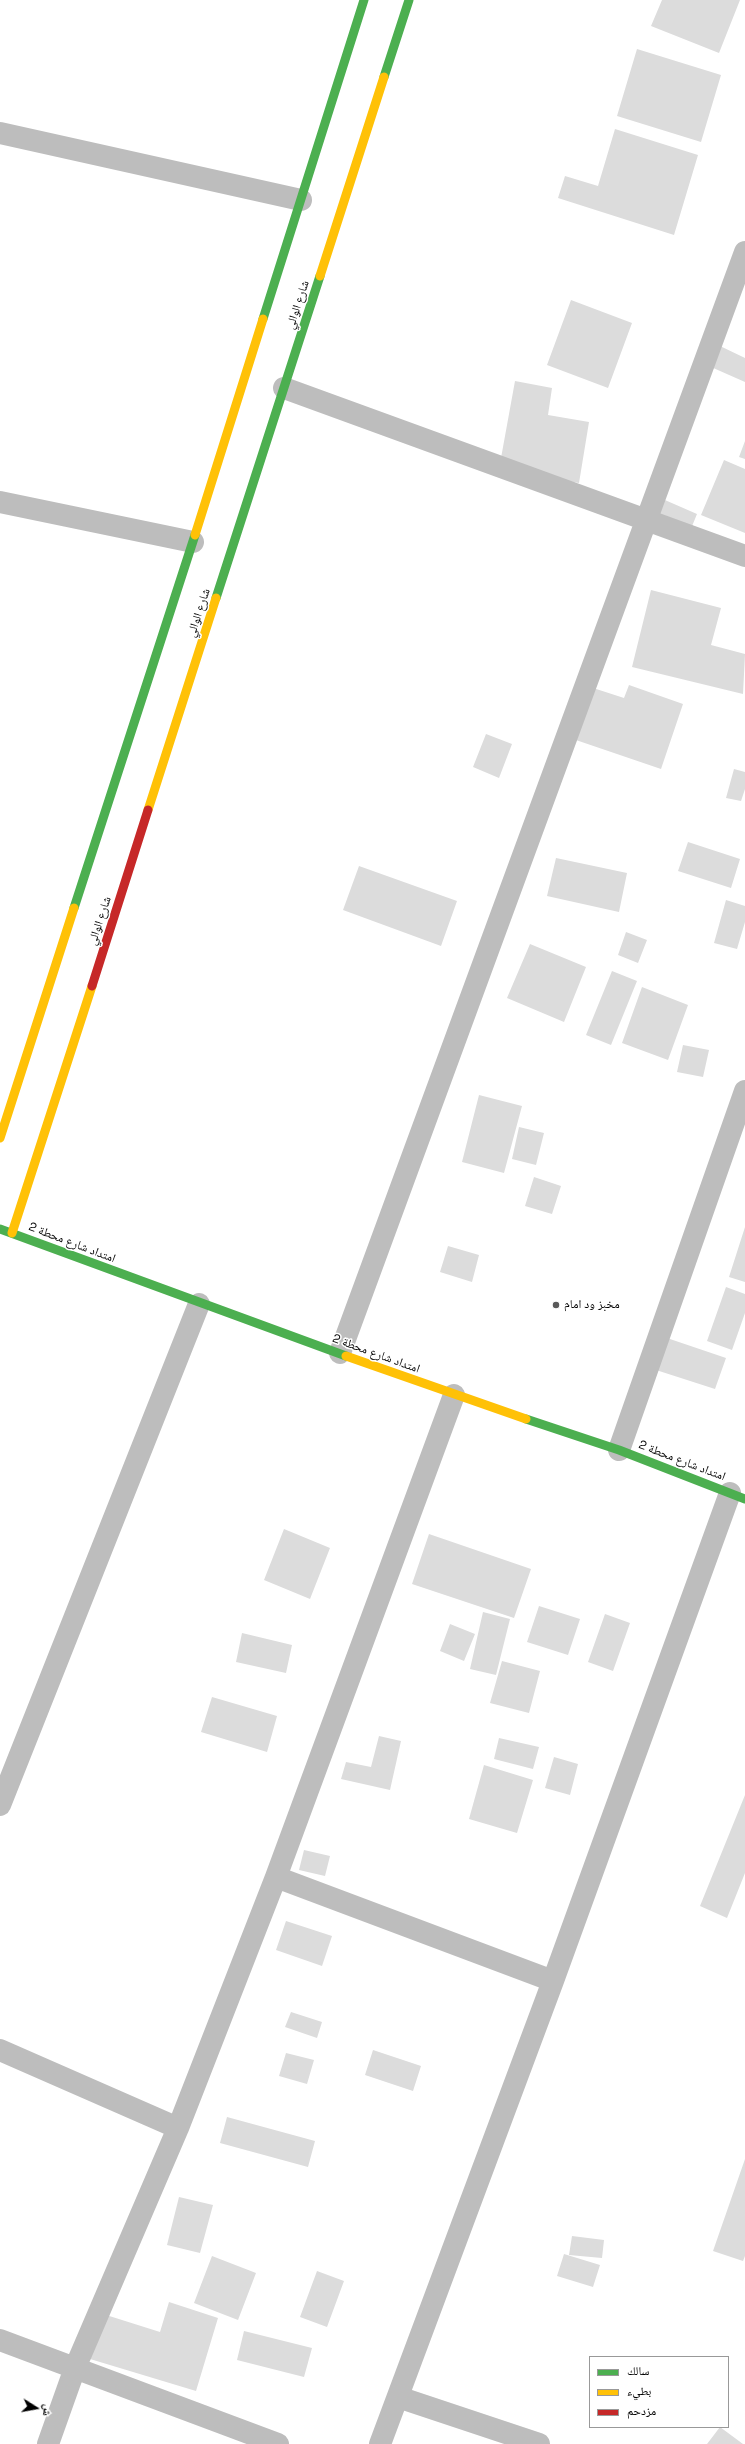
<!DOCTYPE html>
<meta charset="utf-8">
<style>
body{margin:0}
#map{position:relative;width:745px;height:2444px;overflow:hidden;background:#fff;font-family:"Space Grotesk","Noto Naskh Arabic",sans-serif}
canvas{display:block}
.legend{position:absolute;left:589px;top:2356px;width:140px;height:72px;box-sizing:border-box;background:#fff;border:1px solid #999;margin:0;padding:5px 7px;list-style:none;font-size:12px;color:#000}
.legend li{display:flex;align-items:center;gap:8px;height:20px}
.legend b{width:20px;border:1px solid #999}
.north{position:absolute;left:16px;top:2388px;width:40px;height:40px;-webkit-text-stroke:3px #fff;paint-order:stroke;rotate:101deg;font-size:11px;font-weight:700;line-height:16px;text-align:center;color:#000}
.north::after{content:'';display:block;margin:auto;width:14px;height:18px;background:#000;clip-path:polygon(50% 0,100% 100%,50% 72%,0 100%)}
</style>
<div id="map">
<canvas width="745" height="2444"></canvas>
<ul class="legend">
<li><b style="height:5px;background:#4caf50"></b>سالك</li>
<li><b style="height:5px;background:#ffc107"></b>بطيء</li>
<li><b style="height:5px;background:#c62828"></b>مزدحم</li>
</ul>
<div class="north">ش</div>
</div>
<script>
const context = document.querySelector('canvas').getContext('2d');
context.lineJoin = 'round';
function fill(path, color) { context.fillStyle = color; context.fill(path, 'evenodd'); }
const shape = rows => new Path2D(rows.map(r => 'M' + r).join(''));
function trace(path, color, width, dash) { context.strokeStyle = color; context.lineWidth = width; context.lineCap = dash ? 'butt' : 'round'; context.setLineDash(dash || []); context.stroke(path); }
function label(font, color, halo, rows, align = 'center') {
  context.font = font + ' "Space Grotesk","Noto Naskh Arabic",sans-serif'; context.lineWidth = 3; context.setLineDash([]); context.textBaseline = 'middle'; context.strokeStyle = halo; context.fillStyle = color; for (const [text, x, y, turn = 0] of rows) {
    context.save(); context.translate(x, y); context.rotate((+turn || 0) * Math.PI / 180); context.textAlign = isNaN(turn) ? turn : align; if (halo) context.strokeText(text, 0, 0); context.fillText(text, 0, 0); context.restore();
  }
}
const building = shape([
 [662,0,740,0,719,53,651,26],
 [637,49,721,75,701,142,617,116],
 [615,129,698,155,674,235,558,198,565,176,598,186],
 [571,300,632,323,608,388,547,365],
 [720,346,745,358,745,382,711,367],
 [515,381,552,388,548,415,589,422,579,483,499,469],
 [745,441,745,459,739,457],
 [724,460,745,469,745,533,701,515],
 [658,497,697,514,688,536,648,518],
 [651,590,721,608,711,645,745,654,743,694,632,667],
 [629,685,683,704,661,769,570,738,587,686,624,698],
 [486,734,512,744,499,778,473,767],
 [734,769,745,772,745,789,741,801,726,798],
 [688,842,740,859,731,888,678,871],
 [556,858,627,873,619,912,547,896],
 [359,866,457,901,441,946,343,910],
 [726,900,745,906,745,922,737,949,714,943],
 [626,932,647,940,638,963,618,955],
 [530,944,586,967,564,1022,507,998],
 [612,971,637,981,611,1045,586,1035],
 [642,987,688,1005,668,1060,622,1043],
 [683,1045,709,1050,703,1077,677,1072],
 [479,1095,522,1106,504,1173,462,1162],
 [519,1127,544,1133,536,1165,512,1159],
 [534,1177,561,1186,552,1214,525,1206],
 [745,1227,745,1282,729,1277],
 [448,1246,479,1255,472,1282,440,1272],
 [726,1287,745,1294,745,1313,732,1350,707,1341],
 [667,1338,726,1358,715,1389,656,1370],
 [284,1529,330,1548,310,1599,264,1580],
 [429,1534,531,1569,514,1618,412,1584],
 [539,1606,580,1619,568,1655,527,1642],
 [483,1612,510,1619,496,1675,470,1669],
 [605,1614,630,1623,613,1671,588,1662],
 [450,1624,475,1634,464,1661,440,1651],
 [242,1633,292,1645,286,1673,236,1662],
 [502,1661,540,1671,529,1713,490,1703],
 [212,1697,277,1716,267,1752,201,1732],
 [379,1736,401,1741,390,1790,341,1779,346,1762,371,1767],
 [499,1738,539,1747,533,1769,494,1759],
 [554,1757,578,1764,570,1795,545,1788],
 [484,1765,533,1780,517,1833,469,1819],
 [745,1795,745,1873,727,1918,700,1906],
 [304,1850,330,1856,325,1876,299,1870],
 [286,1921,332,1936,322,1966,276,1950],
 [291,2012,322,2022,317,2038,285,2027],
 [373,2050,421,2066,413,2091,365,2075],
 [286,2053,314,2060,307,2084,279,2076],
 [227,2117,315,2141,308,2167,220,2143],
 [745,2159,745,2256,743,2261,713,2251],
 [179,2197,213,2205,200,2253,167,2245],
 [572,2236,604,2240,602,2258,569,2255],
 [564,2254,600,2265,593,2287,557,2276],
 [212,2256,256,2273,238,2320,194,2303],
 [317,2271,344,2281,327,2327,300,2317],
 [169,2302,218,2318,196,2391,90,2359,103,2314,160,2332],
 [244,2331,312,2348,304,2377,237,2360],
 [720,2427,743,2444,707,2444]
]);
const street = shape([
 [0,133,301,200],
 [284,388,745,556],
 [0,502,193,542],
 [340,1353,745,252],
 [619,1450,745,1091],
 [0,1805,199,1304],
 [276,1877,553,1981],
 [0,2050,178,2128],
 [0,2340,278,2444],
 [398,2397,539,2444],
 [48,2444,75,2368,178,2128,276,1877,454,1395],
 [380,2444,553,1981,730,1493]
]);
const fast = shape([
 [384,77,409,0],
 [263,319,364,0],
 [216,598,320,276],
 [74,908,195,535],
 [0,1229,346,1356],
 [526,1419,619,1450,745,1499]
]);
const slow = shape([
 [320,276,384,77],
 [195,535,263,319],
 [148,810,216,598],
 [0,1138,74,908],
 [12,1233,92,986],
 [346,1356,526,1419]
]);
const jam = shape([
 [92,986,148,810]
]);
const markers = [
 [556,1305,4,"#595959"]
];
const streetNames = [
 ["شارع الوالي",298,305,-72],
 ["شارع الوالي",199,613,-72],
 ["شارع الوالي",100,921,-72],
 ["امتداد شارع محطة 2",72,1243,21],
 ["امتداد شارع محطة 2",376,1354,20],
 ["امتداد شارع محطة 2",682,1461,21]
];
const poiNames = [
 ["مخبز ود امام",564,1305]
];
fill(building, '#dcdcdc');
trace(street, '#bdbdbd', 22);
trace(fast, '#4caf50', 9);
trace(slow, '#ffc107', 9);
trace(jam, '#c62828', 9);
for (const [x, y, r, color] of markers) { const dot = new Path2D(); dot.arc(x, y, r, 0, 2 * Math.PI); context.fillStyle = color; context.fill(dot); trace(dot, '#fff', 1.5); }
label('12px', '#000', '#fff', streetNames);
label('12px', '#000', '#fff', poiNames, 'left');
</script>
